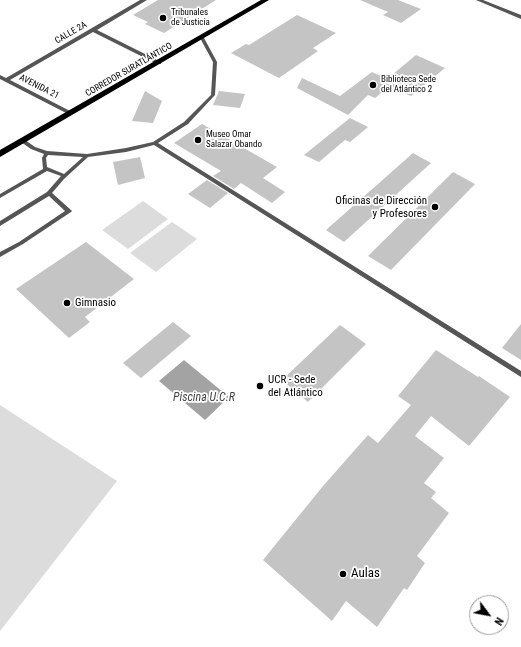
<!DOCTYPE html>
<meta charset="utf-8">
<style>
body{margin:0}
#map{position:relative;width:521px;height:647px;overflow:hidden;background:#fff;font-family:"Roboto Condensed",sans-serif}
canvas{display:block}
.north{position:absolute;left:469px;top:595px;width:40px;height:40px;box-sizing:border-box;background:#fff;border:1px solid #999;border-radius:50%;rotate:122deg;font-size:11px;font-weight:700;line-height:16px;text-align:center;color:#000}
.north::after{content:'';display:block;margin:auto;width:14px;height:18px;background:#000;clip-path:polygon(50% 0,100% 100%,50% 72%,0 100%)}
</style>
<div id="map">
<canvas width="521" height="647"></canvas>
<div class="north">N</div>
</div>
<script>
const context = document.querySelector('canvas').getContext('2d');
context.lineJoin = 'round';
function fill(path, color) { context.fillStyle = color; context.fill(path, 'evenodd'); }
const shape = rows => new Path2D(rows.map(r => 'M' + r).join(''));
function trace(path, color, width, dash) { context.strokeStyle = color; context.lineWidth = width; context.lineCap = dash ? 'butt' : 'round'; context.setLineDash(dash || []); context.stroke(path); }
function label(font, color, halo, rows, align = 'center') {
  context.font = font + ' "Roboto Condensed",sans-serif'; context.lineWidth = 3.5; context.setLineDash([]); context.textBaseline = 'middle'; context.strokeStyle = halo; context.fillStyle = color; for (const [text, x, y, turn = 0] of rows) {
    context.save(); context.translate(x, y); context.rotate((+turn || 0) * Math.PI / 180); context.textAlign = isNaN(turn) ? turn : align; if (halo) context.strokeText(text, 0, 0); context.fillText(text, 0, 0); context.restore();
  }
}
const green = shape([
 [143,201,168,219,128,249,102,230],
 [172,222,197,239,156,272,130,253],
 [0,405,117,481,0,631]
]);
const water = shape([
 [184,360,229,397,205,420,159,381]
]);
const building = shape([
 [158,0,216,0,164,33,145,24,148,22,133,15],
 [360,0,398,0,421,9,401,23,383,15,388,12],
 [297,15,336,33,313,48,318,51,279,78,231,53,246,44,249,45],
 [416,55,445,68,411,96,389,87,375,98,368,95,348,115,297,88,302,78,340,96,372,72,387,79],
 [145,91,162,101,153,123,132,121],
 [219,91,245,94,240,108,213,105],
 [350,118,368,127,350,142,345,140,319,162,304,155],
 [202,124,277,167,263,178,285,192,272,203,241,183,234,189,213,176,221,171,174,143],
 [413,153,431,163,344,242,326,230],
 [140,157,145,178,118,185,113,162],
 [453,172,475,184,391,270,368,256],
 [207,180,228,193,210,208,188,194],
 [86,242,134,279,85,317,90,322,69,338,16,289],
 [173,322,191,336,141,378,123,363],
 [521,324,521,360,502,348],
 [340,325,366,344,308,402,282,380],
 [436,350,478,377,479,376,510,397,469,446,431,416,415,436,444,458,424,483,436,492,431,498,449,513,417,556,425,563,407,590,404,588,377,627,346,601,332,621,263,560,323,486,368,435,378,443,411,405,398,396]
]);
const lane = shape([
 [201,37,204,38,217,62,215,95,188,124,158,143,521,371,521,377,154,145,126,152,88,157,64,179,52,193,71,210,72,211,71,212,23,244,0,257,0,252,19,242,65,211,49,196,0,226,0,221,47,192,61,176,47,171,0,198,0,194,43,169,42,158,44,154,31,149,21,142,21,140,25,140,35,147,47,151,87,154,126,148,153,142,184,122,211,95,213,62,200,38,201,37],
 [48,155,83,157,64,174,47,167,46,158,48,155]
]);
const street = shape([
 [140,0,147,0,97,30,161,62,161,64,157,64,93,32,10,80,72,112,72,114,70,115,0,79,0,75,6,78,140,0],
 [476,0,483,0,521,15,521,19,476,0]
]);
const primary = shape([
 [261,0,269,0,0,157,0,150,261,0]
]);
const markers = [
 [163,18,4,"#000"],
 [373,85,4,"#000"],
 [198,140,4,"#000"],
 [435,207,4,"#000"],
 [67,303,4,"#000"],
 [260,386,4,"#000"],
 [343,574,4,"#000"]
];
const farPoinames = [
 ["Tribunales",171,13],
 ["de Justicia",171,23],
 ["Biblioteca Sede",381,80],
 ["del Atlántico 2",381,90],
 ["Museo Omar",206,135],
 ["Salazar Obando",206,145]
];
const farStreetnames = [
 ["CALLE 2A",71,33,-30],
 ["CORREDOR SURATLÁNTICO",129,70,-30],
 ["AVENIDA 21",39,87,27]
];
const poiNames = [
 ["Oficinas de Dirección",427,201,"right"],
 ["y Profesores",427,214,"right"],
 ["Gimnasio",75,303],
 ["UCR - Sede",268,380],
 ["del Atlántico",268,393]
];
const waterNames = [
 ["Piscina U.C.R",204,398]
];
const nearPoinames = [
 ["Aulas",351,574]
];
fill(green, '#dcdcdc');
fill(water, '#a3a3a3');
fill(building, '#c4c4c4');
fill(lane, '#555');
fill(street, '#555');
fill(primary, '#000');
for (const [x, y, r, color] of markers) { const dot = new Path2D(); dot.arc(x, y, r, 0, 2 * Math.PI); context.fillStyle = color; context.fill(dot); trace(dot, '#fff', 1.5); }
label('9px', '#000', '#fff', farPoinames, 'left');
label('9px', '#000', '#fff', farStreetnames);
label('11px', '#000', '#fff', poiNames, 'left');
label('italic 12px', '#444', '#fff', waterNames);
label('13px', '#000', '#fff', nearPoinames, 'left');
</script>
